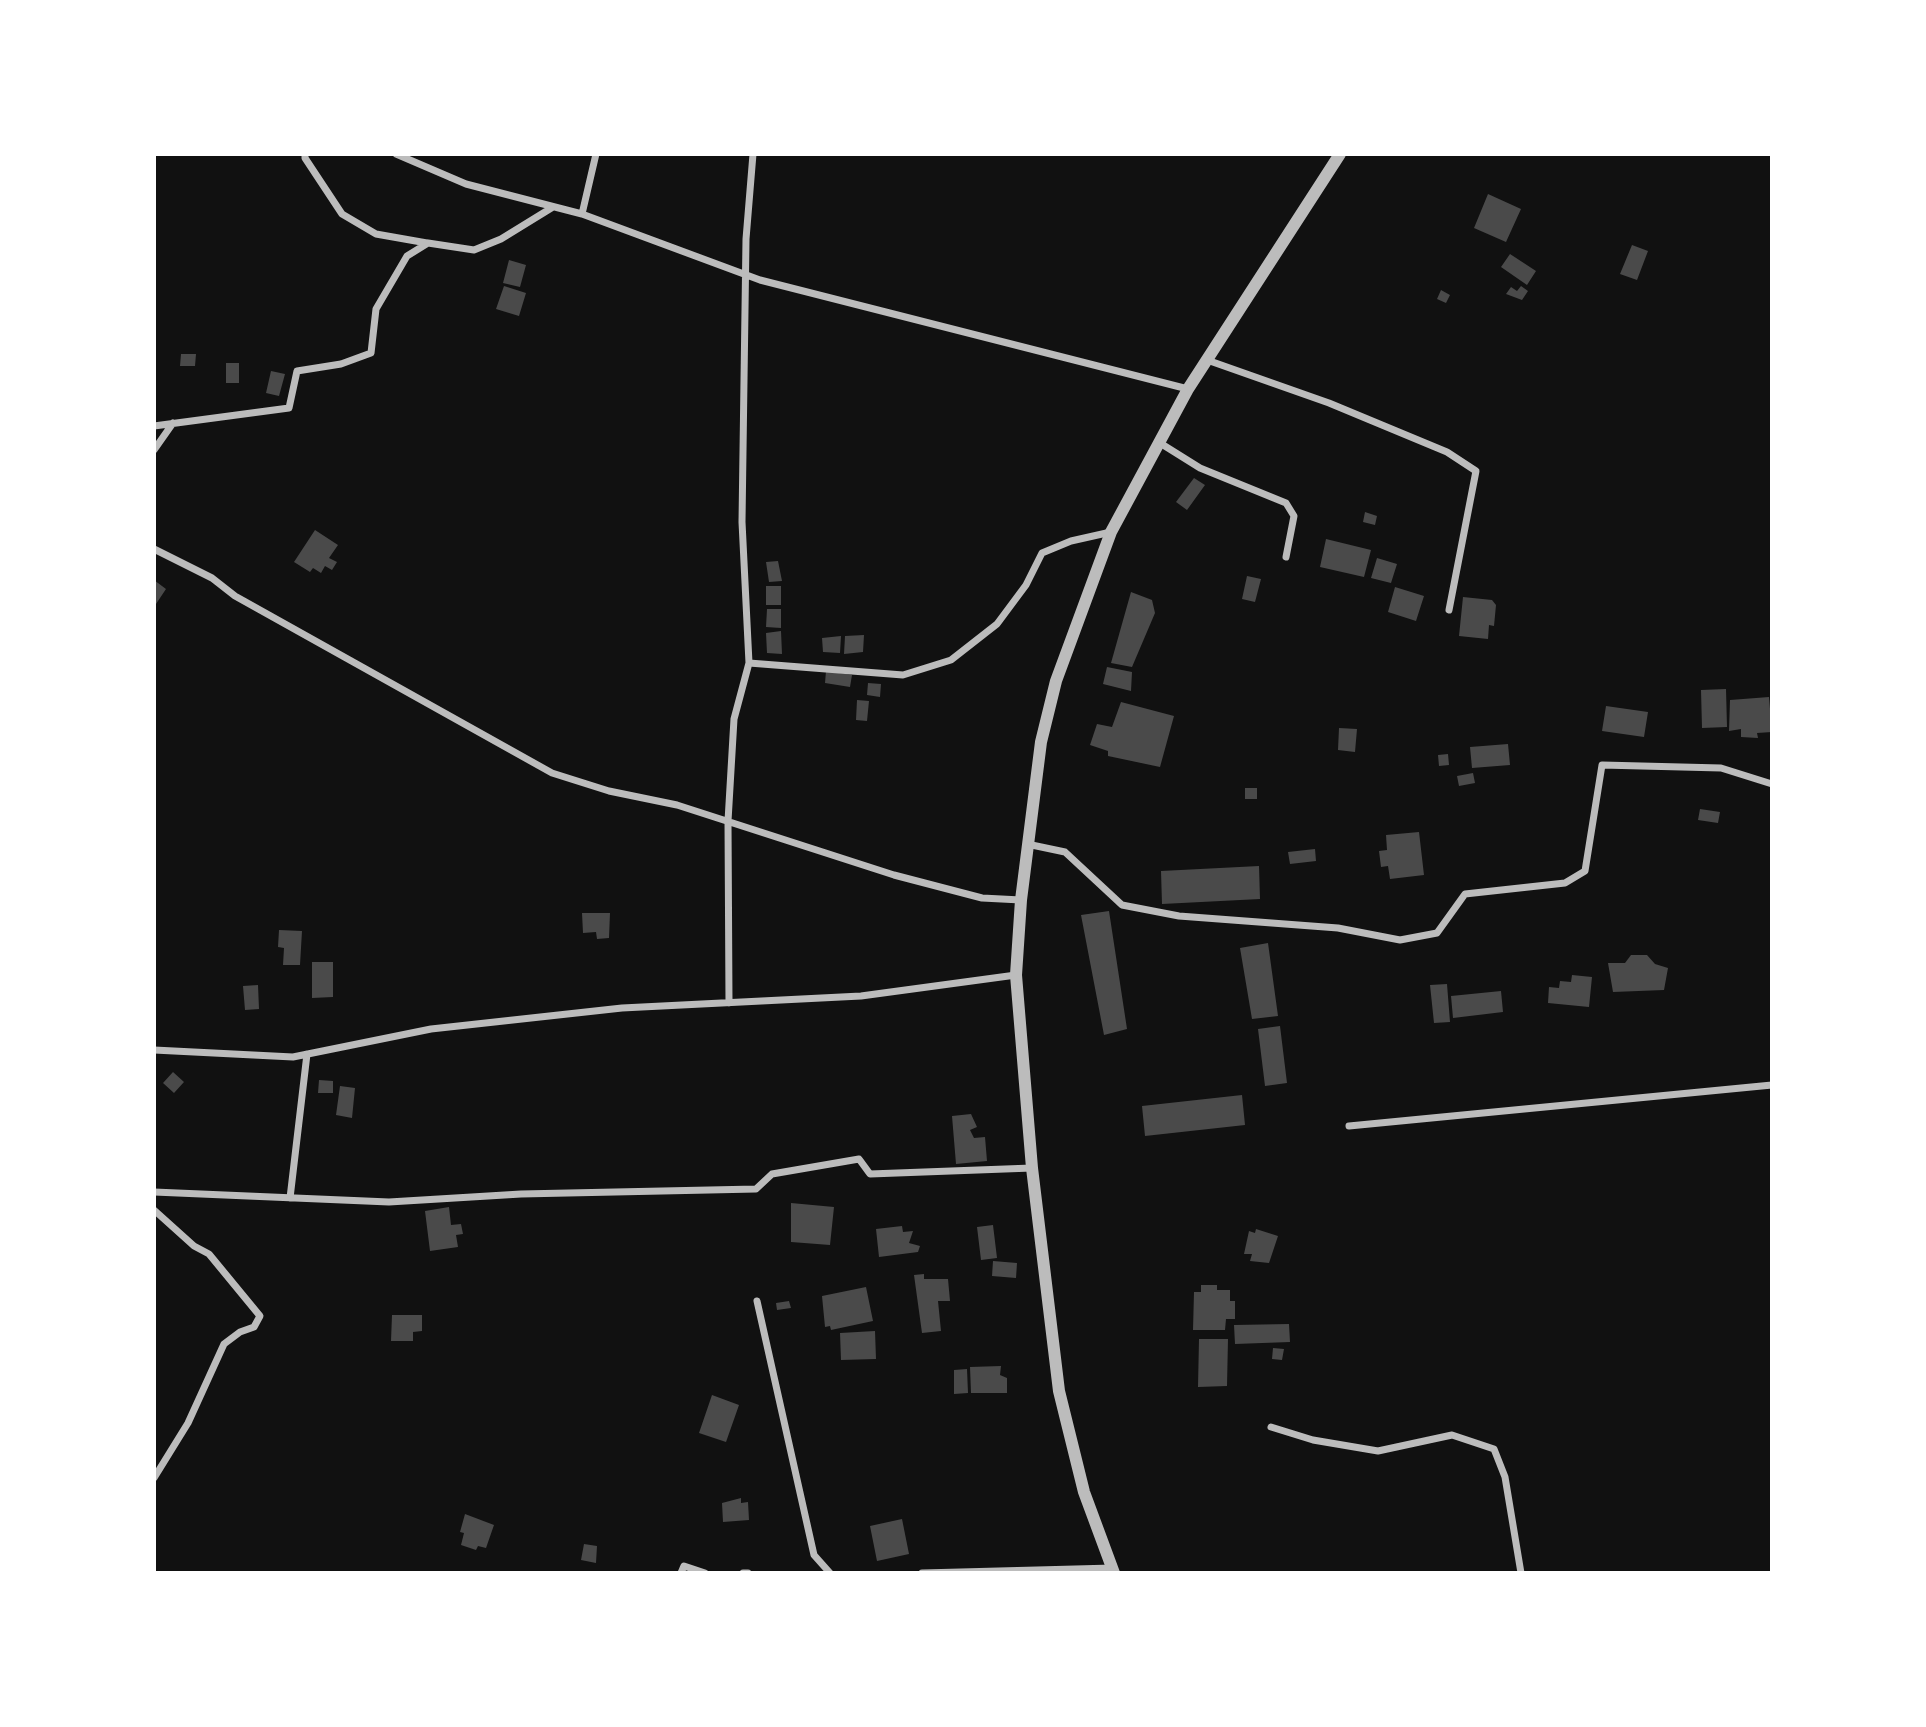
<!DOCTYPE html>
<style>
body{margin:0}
#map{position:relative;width:1926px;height:1727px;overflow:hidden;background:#111;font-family:"Roboto Condensed",sans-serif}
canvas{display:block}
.frame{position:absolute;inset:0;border:156px solid #fff;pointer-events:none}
</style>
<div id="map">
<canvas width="1926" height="1727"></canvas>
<div class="frame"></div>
</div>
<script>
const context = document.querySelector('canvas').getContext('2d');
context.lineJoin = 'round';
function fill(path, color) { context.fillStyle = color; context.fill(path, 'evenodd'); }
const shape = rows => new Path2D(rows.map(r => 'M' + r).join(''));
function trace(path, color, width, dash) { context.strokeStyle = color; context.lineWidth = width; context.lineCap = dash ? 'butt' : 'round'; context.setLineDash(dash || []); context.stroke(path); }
const building = shape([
 [1488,194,1521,209,1506,242,1474,228],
 [1632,245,1648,251,1637,280,1620,274],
 [1510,254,1536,271,1527,285,1501,267],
 [509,260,526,265,520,287,503,283],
 [504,286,526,293,519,316,496,309],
 [1521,286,1528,291,1522,300,1506,294,1511,287,1517,291],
 [1441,290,1450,295,1446,303,1437,299],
 [181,354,196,354,195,366,180,366],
 [226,363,239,363,239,383,226,383],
 [271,371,285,374,279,396,266,393],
 [1194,478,1205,485,1187,510,1176,502],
 [1365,512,1377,516,1375,525,1363,522],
 [315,530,338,545,329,558,337,562,332,570,325,566,321,573,313,568,310,572,294,562],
 [1326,539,1371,550,1364,577,1320,567],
 [1377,558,1397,564,1391,583,1371,578],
 [778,561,782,581,769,582,766,562],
 [1247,576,1261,579,1255,602,1242,599],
 [154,580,166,589,156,604,154,603],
 [766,586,781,586,781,605,766,605],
 [1395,587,1424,596,1416,621,1388,612],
 [1131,592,1152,600,1155,613,1132,667,1111,663],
 [1463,597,1492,600,1496,605,1494,626,1489,625,1488,639,1459,636],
 [767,609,781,609,781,628,766,627],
 [781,631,782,654,767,653,766,633],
 [864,635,863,652,844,654,845,636],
 [841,636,840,653,823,652,822,638],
 [1107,667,1132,672,1131,691,1103,684],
 [826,671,852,675,850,687,825,683],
 [868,683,881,684,880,697,867,695],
 [1726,689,1727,727,1702,728,1701,690],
 [1769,697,1772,732,1757,733,1758,738,1741,737,1741,729,1729,731,1730,700],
 [857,700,869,701,867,721,856,720],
 [1121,702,1174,716,1160,767,1108,756,1108,751,1090,745,1097,724,1112,727],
 [1606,706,1648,712,1644,737,1602,731],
 [1339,728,1357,729,1355,752,1338,750],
 [1508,744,1510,765,1472,768,1470,747],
 [1448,754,1449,765,1439,766,1438,755],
 [1473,773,1475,783,1459,786,1457,776],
 [1245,788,1257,788,1257,799,1245,799],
 [1700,809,1720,812,1718,823,1698,820],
 [1419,832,1424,875,1390,879,1388,866,1381,867,1379,851,1387,850,1386,835],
 [1315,849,1316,861,1290,864,1288,852],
 [1259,866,1260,899,1162,904,1161,871],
 [1109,911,1127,1029,1104,1035,1081,915],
 [582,913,610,913,609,938,597,939,596,932,583,933],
 [279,930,302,931,300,965,283,965,284,948,278,947],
 [1268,943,1278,1016,1252,1019,1240,948],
 [1631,955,1647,955,1655,964,1668,968,1664,990,1613,992,1608,963,1625,963],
 [312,962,333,962,333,997,312,998],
 [1572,975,1592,977,1589,1007,1548,1003,1549,987,1559,988,1560,981,1571,982],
 [1447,984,1450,1022,1434,1023,1430,985],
 [258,985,259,1009,245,1010,243,986],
 [1501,991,1503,1012,1453,1018,1451,996],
 [1280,1026,1287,1083,1265,1086,1258,1029],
 [173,1072,184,1082,174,1093,163,1083],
 [319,1080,333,1081,333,1093,318,1093],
 [340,1086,355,1088,352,1118,336,1115],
 [1242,1095,1245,1125,1145,1136,1142,1106],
 [971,1114,977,1127,970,1130,974,1138,985,1137,987,1161,956,1164,952,1116],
 [791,1203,834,1207,830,1245,791,1242],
 [449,1207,451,1225,461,1224,463,1234,456,1235,458,1247,430,1251,425,1211],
 [993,1225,997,1258,981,1260,977,1227],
 [902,1226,903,1232,913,1231,909,1243,920,1246,918,1252,879,1257,876,1229],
 [1256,1229,1278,1236,1269,1263,1250,1261,1252,1254,1244,1254,1249,1231,1255,1233],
 [993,1261,1017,1263,1016,1278,992,1276],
 [924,1274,924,1279,948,1279,950,1301,938,1301,941,1331,922,1333,914,1275],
 [1201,1285,1217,1285,1217,1290,1230,1290,1230,1301,1235,1301,1235,1319,1226,1319,1225,1330,1193,1330,1194,1292,1201,1292],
 [866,1287,873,1321,831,1330,830,1326,825,1327,822,1296],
 [789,1301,791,1308,777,1310,776,1303],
 [392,1315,422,1315,422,1331,413,1332,413,1341,391,1341],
 [1289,1324,1290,1342,1235,1344,1234,1325],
 [875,1331,876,1359,841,1360,840,1333],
 [1199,1339,1228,1339,1227,1386,1198,1387],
 [1273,1348,1284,1349,1282,1360,1272,1359],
 [1001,1366,1000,1375,1007,1378,1007,1393,971,1393,970,1367],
 [967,1369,968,1393,954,1394,954,1370],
 [712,1395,739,1405,726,1442,699,1433],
 [741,1498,741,1503,748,1502,749,1520,723,1522,722,1503],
 [465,1514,494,1525,486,1548,478,1546,476,1550,461,1545,464,1533,460,1532],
 [902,1519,909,1554,877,1561,870,1526],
 [584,1544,597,1546,596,1563,581,1560]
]);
const minor = shape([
 [305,154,305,158,342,214,376,234,427,243],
 [396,154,466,184,582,214,760,280,1188,389],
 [582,214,596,154],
 [1207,360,1329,403,1447,452,1476,471,1449,610],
 [154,426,289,408,297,371,341,364,371,353,376,309,407,256,428,243,474,250,501,239,553,207],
 [1160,443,1200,468,1286,503,1294,516,1286,557],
 [154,450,173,423],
 [154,549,212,578,235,596,552,773,609,791,677,805,894,875,982,898,1021,900],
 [749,663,903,675,951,660,997,624,1026,585,1042,553,1071,541,1111,532],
 [1027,844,1065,852,1122,905,1179,916,1338,928,1400,940,1437,933,1465,894,1565,883,1585,871,1602,765,1721,768,1772,784],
 [729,1003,728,821,734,719,749,663,742,522,746,239,753,154],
 [154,1050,293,1057,431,1029,622,1008,861,996,1016,975],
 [1349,1126,1772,1085],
 [154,1192,389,1202,521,1194,756,1189,772,1174,859,1159,870,1174,1032,1168],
 [290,1198,307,1054],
 [154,1210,194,1246,209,1254,260,1316,254,1327,240,1332,224,1344,188,1423,154,1478],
 [757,1301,814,1555,830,1573],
 [1271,1427,1313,1440,1378,1451,1452,1435,1494,1449,1505,1477,1521,1573],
 [681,1573,684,1566,705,1573],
 [743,1573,748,1573],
 [922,1573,1113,1568]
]);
const tertiary = shape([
 [1114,1573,1084,1492,1059,1391,1032,1168,1016,975,1021,900,1041,742,1056,681,1111,532,1188,389,1340,154]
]);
fill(building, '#4a4a4a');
trace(minor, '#bcbcbc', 7);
trace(tertiary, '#bcbcbc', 12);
</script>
